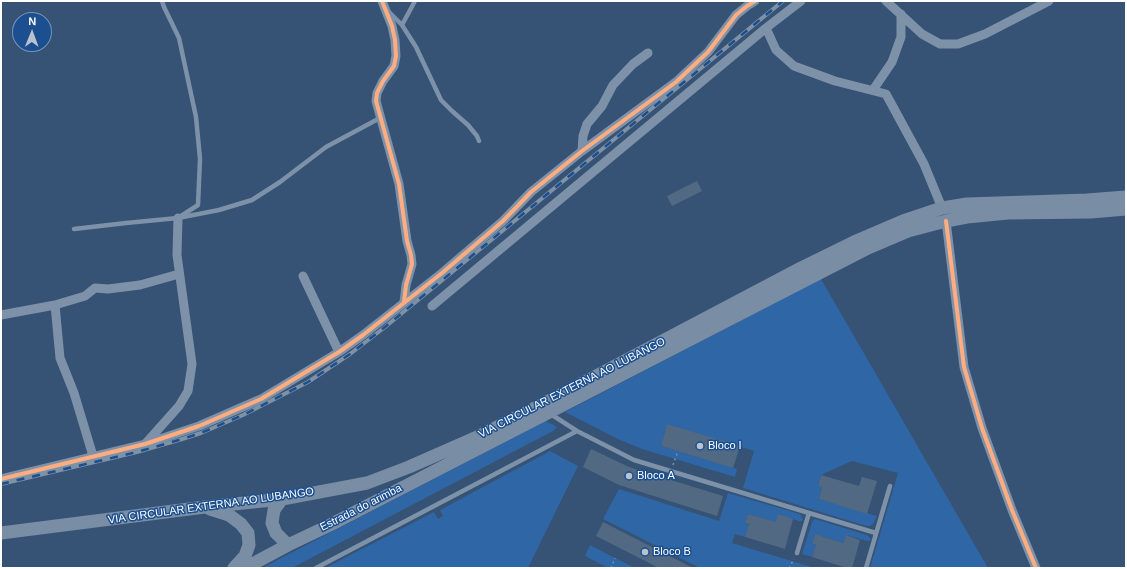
<!DOCTYPE html>
<style>
body{margin:0}
#map{position:relative;width:1127px;height:569px;overflow:hidden;background:#365274;font-family:Helvetica,sans-serif}
canvas{display:block}
.frame{position:absolute;inset:0;border:2px solid #fff;pointer-events:none}
.north{position:absolute;left:12px;top:12px;width:40px;height:40px;box-sizing:border-box;background:#1b4f8f;border:1px solid #7695bc;border-radius:50%;rotate:1deg;font-size:11px;font-weight:700;line-height:16px;text-align:center;color:#fff}
.north::after{content:'';display:block;margin:auto;width:14px;height:18px;background:#b9c2ce;clip-path:polygon(50% 0,100% 100%,50% 72%,0 100%)}
</style>
<div id="map">
<canvas width="1127" height="569"></canvas>
<div class="frame"></div>
<div class="north">N</div>
</div>
<script>
const context = document.querySelector('canvas').getContext('2d');
context.lineJoin = 'round';
function fill(path, color) { context.fillStyle = color; context.fill(path, 'evenodd'); }
const shape = rows => new Path2D(rows.map(r => 'M' + r).join(''));
function trace(path, color, width, dash) { context.strokeStyle = color; context.lineWidth = width; context.lineCap = dash ? 'butt' : 'round'; context.setLineDash(dash || []); context.stroke(path); }
function label(font, color, halo, rows, align = 'center') {
  context.font = font + ' Helvetica,sans-serif'; context.lineWidth = 3; context.setLineDash([]); context.textBaseline = 'middle'; context.strokeStyle = halo; context.fillStyle = color; for (const [text, x, y, turn = 0] of rows) {
    context.save(); context.translate(x, y); context.rotate((+turn || 0) * Math.PI / 180); context.textAlign = isNaN(turn) ? turn : align; if (halo) context.strokeText(text, 0, 0); context.fillText(text, 0, 0); context.restore();
  }
}
const green = shape([
 [821,279,988,568,870,568,898,473,852,461,821,475,818,485,822,487,819,499,877,516,873,524,870,526,866,526,743,488,754,451,667,424,661,446,737,469,735,477,642,449,620,440,565,412],
 [546,421,557,427,553,431,292,568,262,568],
 [550,451,578,466,528,568,325,568,434,512,438,519,443,516,440,510],
 [619,489,719,521,728,493,800,514,803,519,802,521,799,521,779,515,776,522,748,514,745,523,749,525,745,537,735,534,732,543,815,568,700,568,603,519],
 [815,519,867,535,871,539,869,541,867,541,846,535,843,543,815,534,812,544,816,545,812,557,802,554,812,522],
 [590,545,615,558,635,568,608,568,585,556]
]);
const building = shape([
 [697,181,702,191,672,206,667,196],
 [667,424,740,446,733,468,661,446],
 [591,449,629,467,723,496,717,516,619,485,583,467],
 [821,475,859,486,862,477,877,481,867,514,819,499,822,487,818,486],
 [748,514,776,522,778,514,793,519,785,549,745,537,749,524,745,523],
 [603,522,693,568,659,568,596,536],
 [815,534,843,543,846,535,860,540,852,568,847,568,812,557,816,545,812,544]
]);
const path = shape([
 [673,465,678,451],
 [611,568,615,558],
 [789,568,794,559]
]);
const lane = shape([
 [162,1,164,7,179,38,196,117,200,159,198,205,181,216],
 [388,11,402,25,416,47,441,100,452,111,468,125,477,136,479,141],
 [402,25,415,1],
 [74,229,126,223,178,218,219,210,252,200,280,182,326,147,380,118],
 [549,413,577,431,634,460,809,513],
 [797,553,809,513,876,533],
 [316,568,577,431],
 [866,568,890,486]
]);
const street = shape([
 [382,1,392,26,395,40,396,56,394,66,383,81,377,93,376,101,399,184,407,241,411,255,412,264,406,285,404,302],
 [886,1,922,34,940,44,958,44,985,34,1049,1],
 [766,28,776,50,794,66,835,81,886,94,924,164,942,208],
 [873,90,892,62,901,37,901,14],
 [582,151,583,136,587,124,602,106,613,85,633,64,648,53],
 [946,221,964,367,982,428,1012,510,1036,568],
 [303,276,339,352],
 [432,306,766,28,801,1],
 [1,315,55,305],
 [146,443,179,406,188,391,192,364,177,255,178,218],
 [93,456,74,393,60,358,55,305,85,296,95,288,108,289,140,285,179,274],
 [1,479,145,444,199,426,261,399,339,352,363,335,442,273,503,221,531,192,582,151,676,82,708,52,736,15,747,6,755,1]
]);
const secondary = shape([
 [282,499,274,510,272,523,276,533,288,545],
 [210,509,229,515,241,524,248,533,249,545,245,556,234,568],
 [1,533,205,507,282,499,367,483,409,467,475,438,543,404,801,268,854,242,903,221,942,208,967,204,1087,200,1126,197],
 [245,568,288,545,330,525,868,248,908,231,946,221,967,217,1008,213,1091,212,1126,209]
]);
const rail = shape([
 [1,484,137,452,179,440,201,433,243,415,308,382,350,354,385,327,783,1]
]);
const cycleway = shape([
 [382,1,392,26,395,40,396,56,394,66,383,81,377,93,376,101,399,184,407,241,411,255,412,264,406,285,404,302],
 [946,221,964,367,982,428,1012,510,1036,568],
 [1,479,145,444,199,426,261,399,339,352,363,335,442,273,503,221,531,192,582,151,676,82,708,52,736,15,747,6,755,1]
]);
const markers = [
 [700,446,4,"#b9c2ce"],
 [629,476,4,"#b9c2ce"],
 [645,552,4,"#b9c2ce"]
];
const streetNames = [
 ["VIA CIRCULAR EXTERNA AO LUBANGO",572,388,-27],
 ["VIA CIRCULAR EXTERNA AO LUBANGO",211,506,-8],
 ["Estrada do arimba",361,508,-27]
];
const poiNames = [
 ["Bloco I",708,446],
 ["Bloco A",637,476],
 ["Bloco B",653,552]
];
fill(green, '#2f66a5');
fill(building, '#526984');
trace(path, '#7d92a8', 1.5, [2, 3]);
trace(lane, '#7d92a8', 4.5);
trace(street, '#7d92a8', 9);
trace(secondary, '#798da4', 13);
trace(rail, '#7e92a7', 4);
trace(rail, '#1b4f8f', 2.5, [8]);
trace(cycleway, '#ffac80', 4);
for (const [x, y, r, color] of markers) { const dot = new Path2D(); dot.arc(x, y, r, 0, 2 * Math.PI); context.fillStyle = color; context.fill(dot); trace(dot, '#1b4f8f', 1.5); }
label('11px', '#fff', '#1b4f8f', streetNames);
label('11px', '#fff', '#1b4f8f', poiNames, 'left');
</script>
